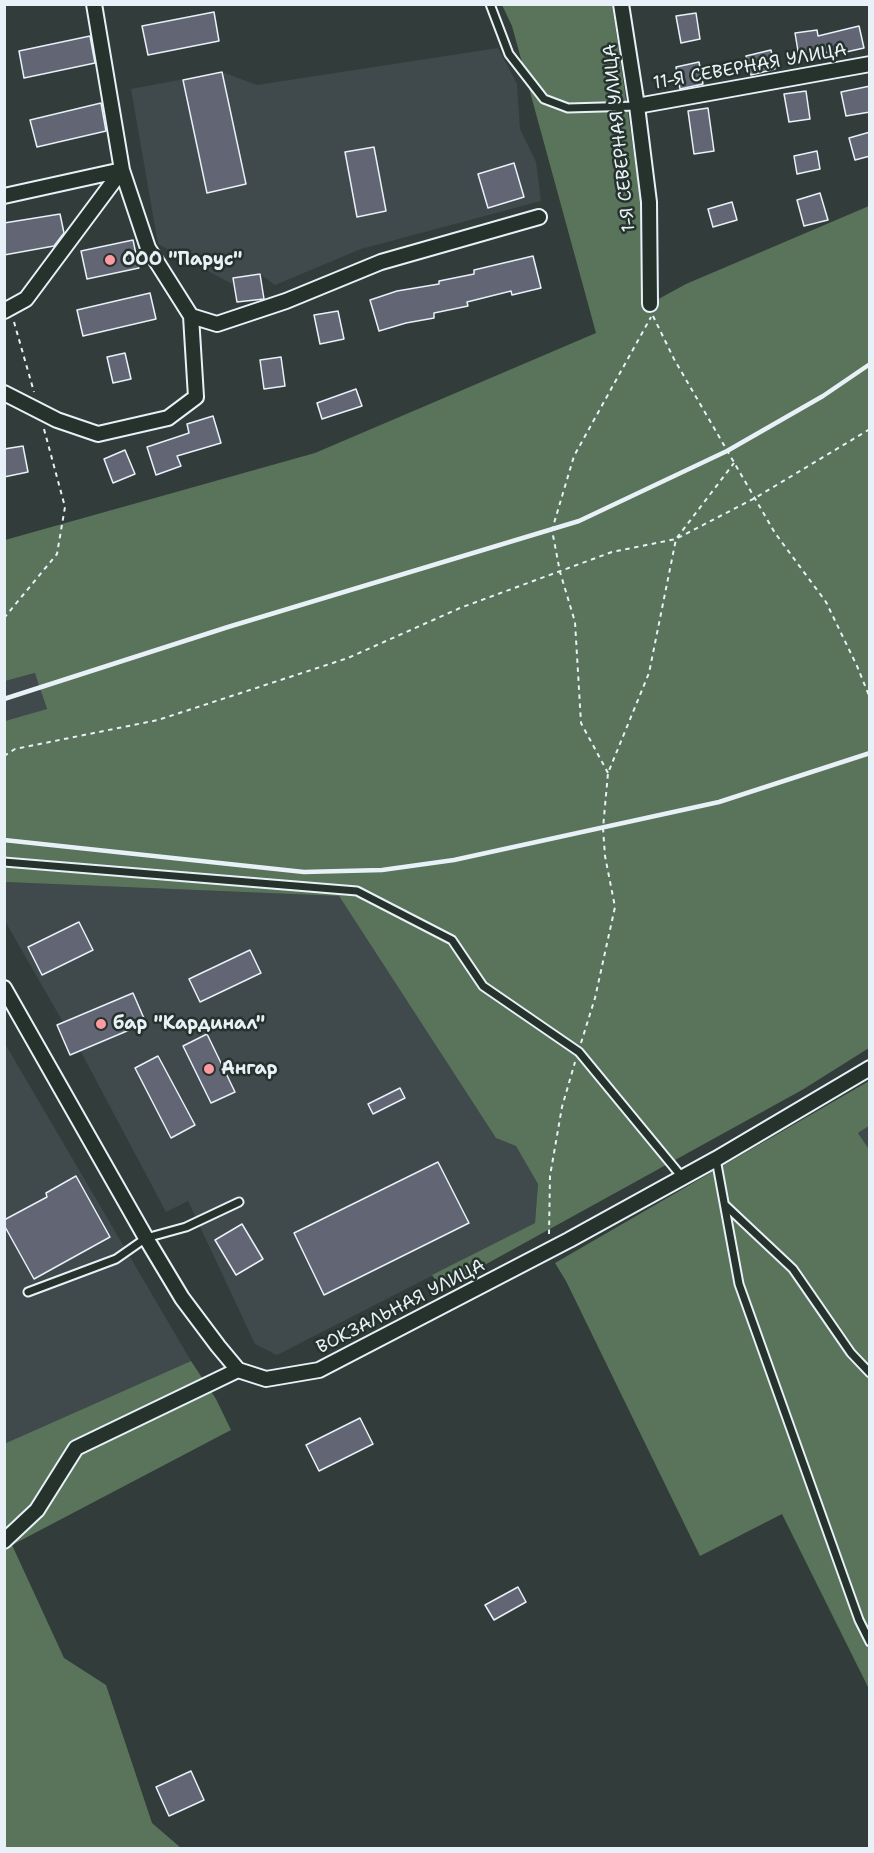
<!DOCTYPE html>
<meta charset="utf-8">
<style>
body{margin:0}
#map{position:relative;width:874px;height:1853px;overflow:hidden;background:#323d3b;font-family:"Shantell Sans",sans-serif}
canvas{display:block}
.frame{position:absolute;inset:0;border:6px solid #e8f1f8;pointer-events:none}
</style>
<div id="map">
<canvas width="874" height="1853"></canvas>
<div class="frame"></div>
</div>
<script>
const context = document.querySelector('canvas').getContext('2d');
context.lineJoin = 'round';
function fill(path, color) { context.fillStyle = color; context.fill(path, 'evenodd'); }
const shape = rows => new Path2D(rows.map(r => 'M' + r).join(''));
function trace(path, color, width, dash) { context.strokeStyle = color; context.lineWidth = width; context.lineCap = dash ? 'butt' : 'round'; context.setLineDash(dash || []); context.stroke(path); }
function label(font, color, halo, rows, align = 'center') {
  context.font = font + ' "Shantell Sans",sans-serif'; context.lineWidth = 5; context.setLineDash([]); context.textBaseline = 'middle'; context.strokeStyle = halo; context.fillStyle = color; for (const [text, x, y, turn = 0] of rows) {
    context.save(); context.translate(x, y); context.rotate((+turn || 0) * Math.PI / 180); context.textAlign = isNaN(turn) ? turn : align; if (halo) context.strokeText(text, 0, 0); context.fillText(text, 0, 0); context.restore();
  }
}
const built = shape([
 [498,48,517,84,520,129,536,162,541,201,361,249,275,285,260,274,234,278,234,285,158,244,131,89,222,72,257,85],
 [36,673,47,710,5,721,5,681],
 [4,882,339,896,496,1137,516,1145,538,1184,535,1223,277,1355,255,1344,188,1201,166,1212,80,1050,145,1023,133,993,63,1022,5,921],
 [4,1042,191,1361,5,1444,4,1444],
 [869,1126,869,1151,858,1133]
]);
const green = shape([
 [502,5,612,5,641,202,642,308,686,284,869,206,869,1048,802,1090,441,1289,432,1275,535,1223,538,1184,516,1146,496,1138,339,896,5,882,5,721,47,709,35,673,5,681,5,540,315,453,596,333,512,26],
 [869,1081,869,1126,858,1133,870,1151,869,1689,782,1514,700,1556,566,1281,555,1263],
 [191,1361,216,1399,231,1430,12,1545,64,1658,106,1685,152,1823,181,1848,5,1848,4,1444]
]);
const building = shape([
 [214,12,219,41,148,55,142,26,214,12],
 [696,13,700,39,681,43,676,16,696,13],
 [859,26,864,48,837,54,836,51,799,57,795,33,817,30,818,36,859,26],
 [90,36,95,63,24,78,19,51,90,36],
 [771,50,775,69,751,75,746,56,771,50],
 [699,62,703,84,680,89,676,67,699,62],
 [222,72,246,184,207,193,183,80,222,72],
 [870,86,870,112,846,116,841,92,870,86],
 [806,91,810,119,789,122,784,94,806,91],
 [101,103,106,131,37,147,30,120,101,103],
 [708,108,714,151,694,154,688,111,708,108],
 [870,132,870,156,855,160,849,138,870,132],
 [374,147,386,211,357,217,345,152,374,147],
 [817,151,820,169,797,174,794,156,817,151],
 [514,163,524,197,488,208,478,174,514,163],
 [820,193,828,220,804,226,797,200,820,193],
 [732,202,737,220,713,227,708,209,732,202],
 [60,214,64,233,54,246,4,255,4,223,60,214],
 [133,240,139,268,87,279,81,251,133,240],
 [533,256,541,288,512,295,511,291,467,302,468,306,434,313,434,318,406,323,379,331,370,300,397,291,439,284,439,281,474,274,474,270,533,256],
 [260,274,264,299,237,302,233,278,260,274],
 [150,293,156,319,83,336,77,310,150,293],
 [338,311,344,339,320,344,314,315,338,311],
 [125,353,131,379,113,383,107,357,125,353],
 [281,357,285,386,264,389,260,360,281,357],
 [356,389,362,406,322,419,317,403,356,389],
 [213,416,221,443,177,456,181,466,156,475,147,447,189,433,187,424,213,416],
 [23,446,28,472,4,477,4,449,23,446],
 [125,450,135,474,113,483,104,459,125,450],
 [79,922,93,950,42,975,28,947,79,922],
 [250,950,261,973,200,1002,189,979,250,950],
 [133,993,146,1023,70,1055,57,1025,133,993],
 [207,1034,235,1092,211,1103,183,1046,207,1034],
 [158,1056,195,1125,171,1138,135,1068,158,1056],
 [400,1088,405,1098,373,1114,368,1104,400,1088],
 [438,1162,469,1223,324,1295,294,1233,438,1162],
 [76,1176,110,1237,34,1279,4,1225,4,1220,47,1197,46,1193,76,1176],
 [242,1224,263,1259,236,1275,215,1240,242,1224],
 [360,1418,373,1444,319,1471,306,1445,360,1418],
 [518,1587,526,1602,494,1620,485,1605,518,1587],
 [191,1771,204,1800,169,1816,156,1787,191,1771]
]);
const path = shape([
 [653,316,674,359,775,533,826,602,857,666,870,698],
 [14,322,34,392],
 [4,618,57,554,65,507,44,429],
 [4,756,15,749,158,720,348,658,460,608,612,552,676,539,755,498,870,429],
 [608,773,581,723,575,622,560,572,552,530,574,456,651,317],
 [581,1043,595,998,615,907,605,856,603,828,608,773,649,673,676,539,734,463],
 [549,1234,550,1176,562,1107,575,1062]
]);
const lane = shape([
 [490,4,509,54,544,99,568,108,637,106],
 [4,862,357,891,452,940,483,986,579,1052,682,1177],
 [716,1159,739,1284,859,1620,870,1642],
 [725,1205,793,1269,851,1353,870,1373],
 [28,1292,116,1259,146,1238,186,1227,239,1202]
]);
const street = shape([
 [94,4,122,170,148,248,191,316,217,324,286,301,381,262,539,217],
 [621,4,637,106,649,202,650,304],
 [637,106,870,64],
 [4,196,122,170],
 [4,311,26,299,122,170],
 [4,393,57,420,98,434,168,418,196,397,191,316],
 [4,988,146,1238,182,1298,218,1346,238,1370,266,1379,319,1370,569,1240,716,1159,870,1068],
 [4,1541,37,1510,76,1448,238,1370]
]);
const rail = shape([
 [4,699,228,627,579,521,727,451,823,396,870,364],
 [4,840,304,872,382,870,454,860,719,802,870,753]
]);
const markers = [
 [110,260,6,"#ff9aa2"],
 [101,1024,6,"#ff9aa2"],
 [209,1069,6,"#ff9aa2"]
];
const streetNames = [
 ["11-Я СЕВЕРНАЯ УЛИЦА",750,67,-10],
 ["1-Я СЕВЕРНАЯ УЛИЦА",620,138,-96],
 ["ВОКЗАЛЬНАЯ УЛИЦА",401,1307,-27]
];
const poiNames = [
 ["ООО \"Парус\"",122,260],
 ["бар \"Кардинал\"",113,1024],
 ["Ангар",221,1069]
];
fill(built, '#40494c');
fill(green, '#59745a');
fill(building, '#626674');
trace(building, '#e8f1f8', 1.5);
trace(lane, '#e8f1f8', 11);
trace(street, '#e8f1f8', 18);
trace(path, '#e8f1f8', 2, [4.5, 4.5]);
trace(lane, '#26332d', 7);
trace(street, '#26332d', 14);
trace(rail, '#e8f1f8', 4.5);
for (const [x, y, r, color] of markers) { const dot = new Path2D(); dot.arc(x, y, r, 0, 2 * Math.PI); context.fillStyle = color; context.fill(dot); trace(dot, '#26332d', 2); }
label('18px', '#e8f1f8', '#26332d', streetNames);
label('bold 18px', '#e8f1f8', '#26332d', poiNames, 'left');
</script>
